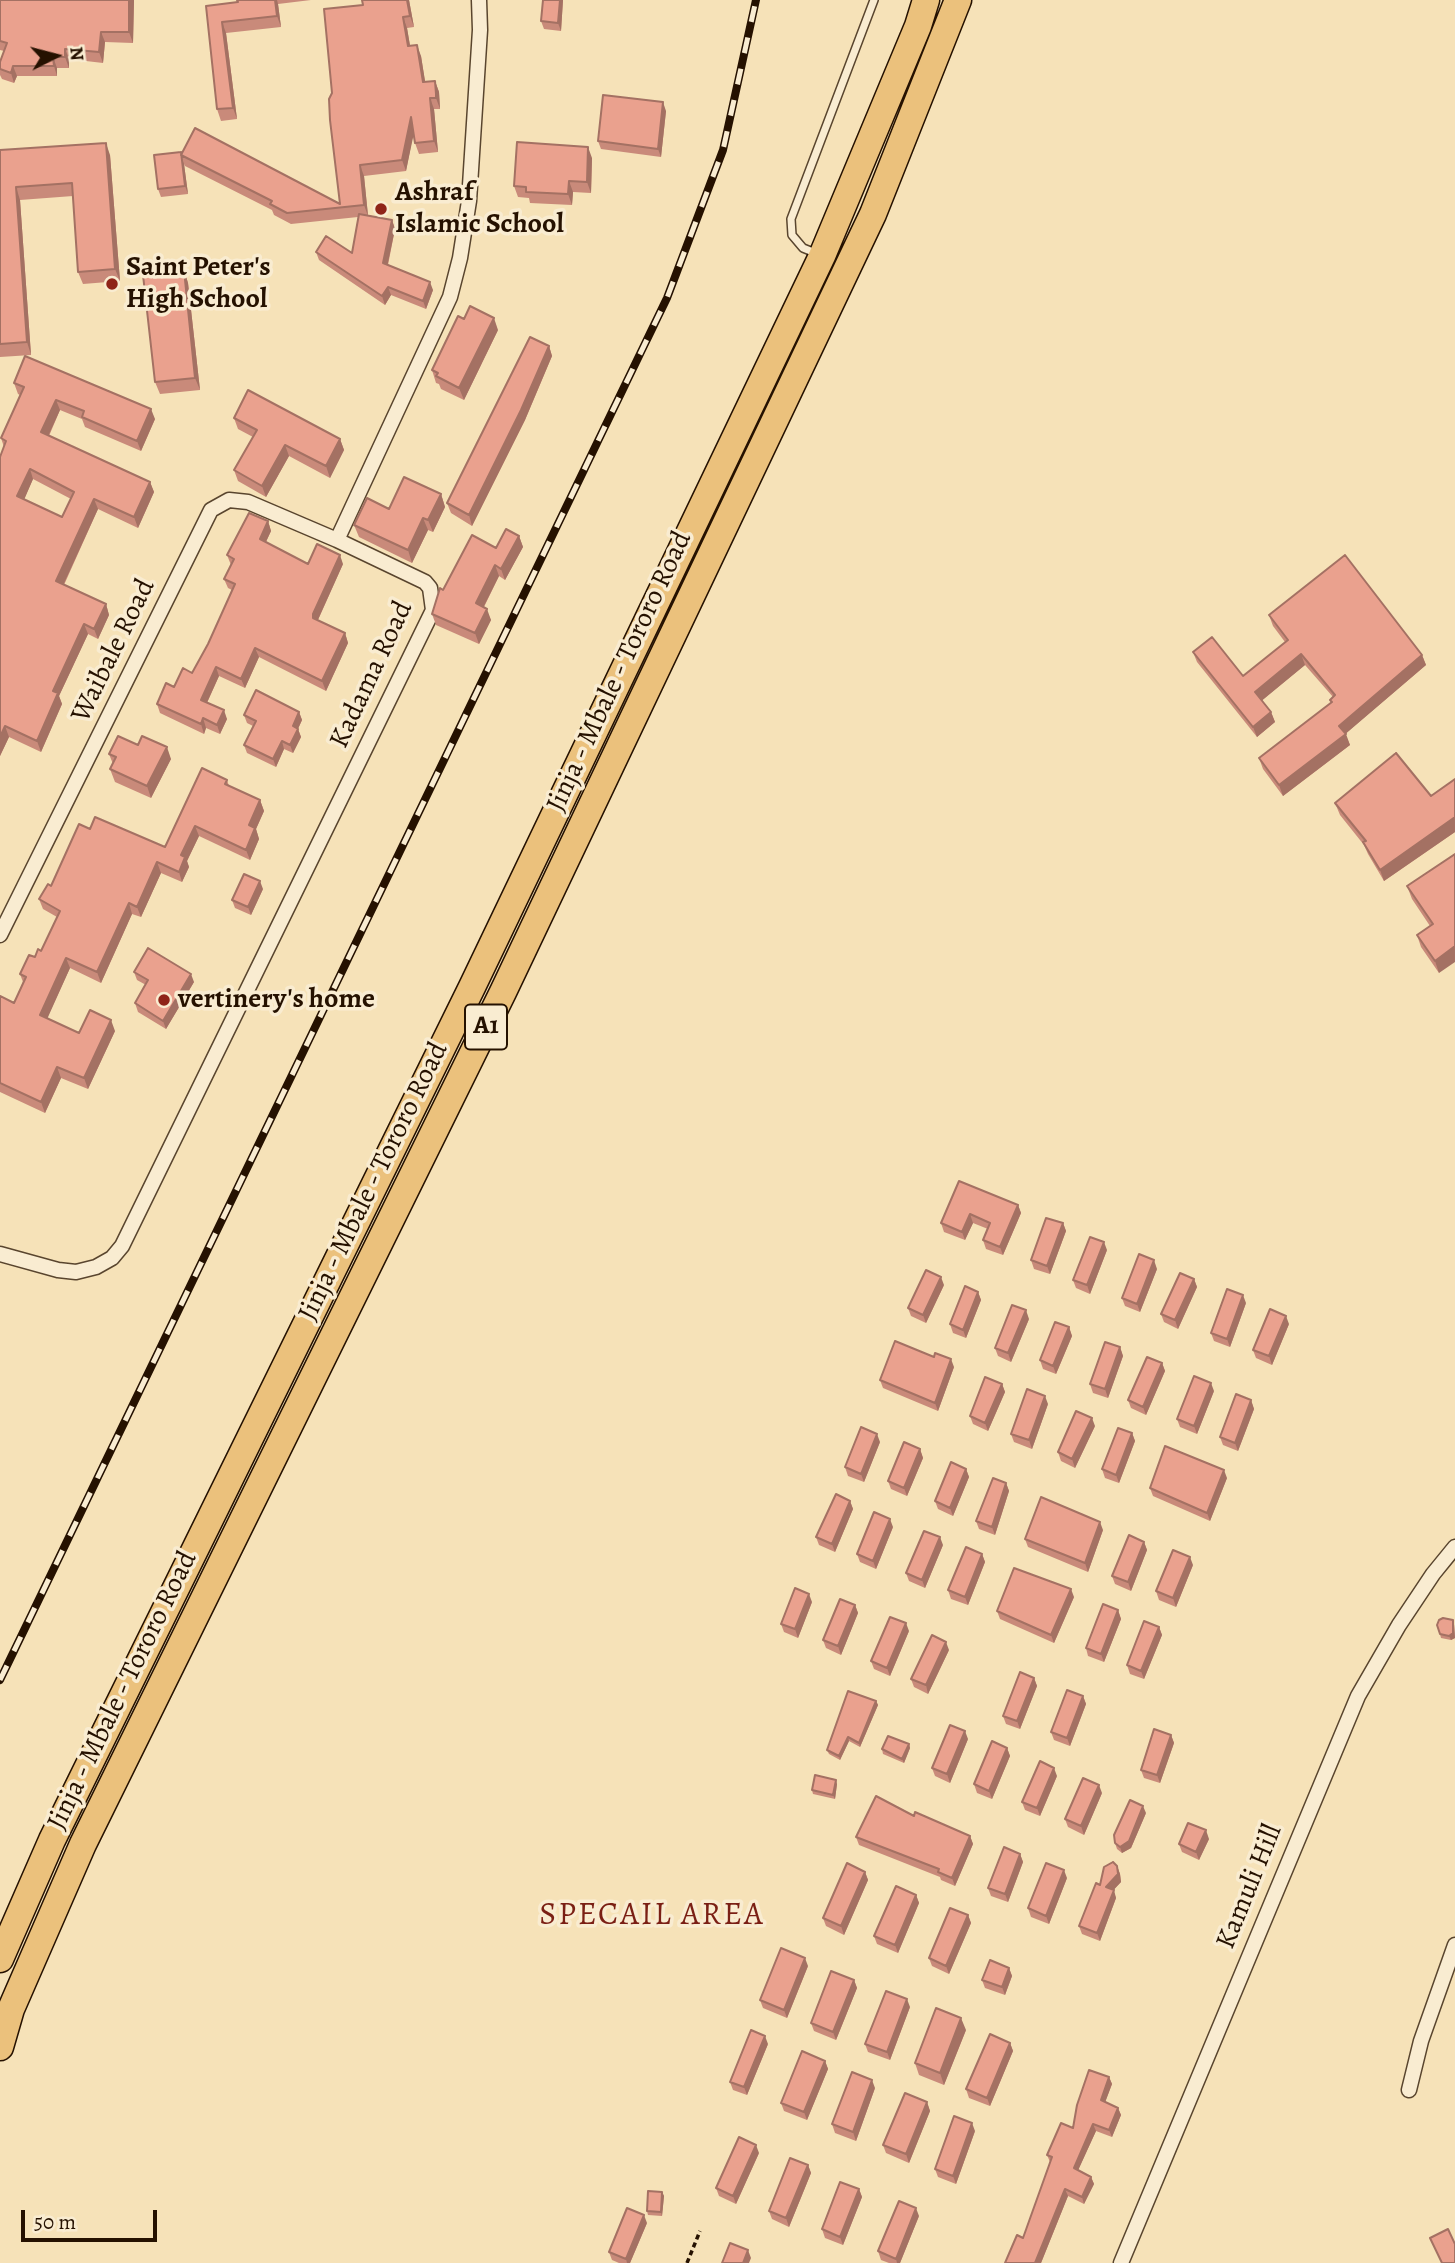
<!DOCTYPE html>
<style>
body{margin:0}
#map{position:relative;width:1455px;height:2263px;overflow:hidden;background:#f6e2b8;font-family:Alegreya,serif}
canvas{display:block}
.north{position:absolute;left:21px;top:21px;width:70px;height:70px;-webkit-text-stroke:5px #f9ecd1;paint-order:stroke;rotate:84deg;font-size:19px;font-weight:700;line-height:28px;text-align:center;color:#251100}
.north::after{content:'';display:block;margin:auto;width:24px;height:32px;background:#251100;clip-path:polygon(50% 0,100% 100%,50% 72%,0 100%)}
.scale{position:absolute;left:21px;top:2210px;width:136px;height:32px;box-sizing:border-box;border:4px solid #251100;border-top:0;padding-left:9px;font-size:21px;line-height:24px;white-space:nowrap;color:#251100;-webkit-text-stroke:5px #f9ecd1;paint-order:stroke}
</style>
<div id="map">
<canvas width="1455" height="2263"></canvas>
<div class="north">N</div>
<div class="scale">50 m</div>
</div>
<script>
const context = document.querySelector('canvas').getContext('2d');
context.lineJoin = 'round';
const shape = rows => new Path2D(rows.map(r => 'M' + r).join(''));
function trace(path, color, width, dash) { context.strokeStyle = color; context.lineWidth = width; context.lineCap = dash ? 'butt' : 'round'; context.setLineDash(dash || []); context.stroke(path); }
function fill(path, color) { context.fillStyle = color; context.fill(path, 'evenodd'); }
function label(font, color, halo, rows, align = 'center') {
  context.font = font + ' Alegreya,serif'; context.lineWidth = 7; context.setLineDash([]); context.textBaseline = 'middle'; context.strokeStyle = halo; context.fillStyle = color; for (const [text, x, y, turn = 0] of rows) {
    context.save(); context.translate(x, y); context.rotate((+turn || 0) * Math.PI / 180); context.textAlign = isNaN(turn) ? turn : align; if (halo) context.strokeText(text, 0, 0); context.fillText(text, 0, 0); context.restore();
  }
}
const path = shape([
 [687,2263,700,2231]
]);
const lane = shape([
 [818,254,803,248,792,235,791,219,874,0]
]);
const street = shape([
 [337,540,450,297,460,258,469,201,480,30,479,0],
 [0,935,211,510,229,500,248,502,337,540,425,582,430,588,433,610,122,1246,112,1258,96,1267,76,1272,58,1270,0,1254],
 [1409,2090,1421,2041,1455,1945],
 [1121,2263,1358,1696,1399,1625,1433,1574,1455,1547]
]);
const highway = shape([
 [0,1959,52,1840,472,987,822,256,918,26,926,0],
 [0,2047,11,2009,83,1844,503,992,873,214,958,0]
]);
const rail = shape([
 [0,1680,667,298,723,150,756,0]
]);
const wall = shape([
 [0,0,134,0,133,43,105,42,103,63,69,59,69,68,57,68,57,76,17,76,14,83,2,79,0,75,0,62,4,51,0,50],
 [237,0,311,0,278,4,281,27,226,33,237,119,221,121,217,109,206,6,238,2],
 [409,0,414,27,407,28,410,46,421,56,425,82,435,81,439,92,440,109,434,109,438,152,419,154,415,143,413,135,406,171,364,176,368,215,392,220,395,229,388,265,433,290,426,309,391,295,385,305,319,260,316,252,352,253,358,217,291,224,274,215,272,210,185,166,184,164,188,194,161,197,158,189,182,154,340,204,332,93,363,5],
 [543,0,563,0,561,31,544,29,541,21],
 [666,111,661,157,601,149,598,141],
 [0,150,110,155,120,281,83,284,78,272,73,196,20,200,31,355,0,357],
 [592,158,591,193,573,192,572,205,530,203,529,198,518,197,514,186],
 [184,270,188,283,200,390,160,394,155,382],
 [498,330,464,400,441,389,439,384,436,383,432,370],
 [549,346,552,356,525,420,472,526,451,513,447,503],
 [14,383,155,419,141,451,85,427,82,419,60,410,49,436,150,482,154,492,138,528,98,509,64,585,106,604,109,615,98,639,88,634,59,696,62,704,41,752,9,737,0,756,4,447,1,438,20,395,18,394],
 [33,479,71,499,62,517,24,499],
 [234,418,340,439,344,450,330,478,289,456,266,497,238,481,234,470,253,437,238,429],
 [441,494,445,507,433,532,428,530,412,563,359,537,354,525,389,509],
 [268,521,271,531,266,542,308,564,343,564,318,620,345,633,348,643,326,691,259,657,245,688,219,676,207,703,227,719,220,734,206,728,204,734,160,713,157,704,174,687,192,673,208,644,232,590,228,588,224,579,231,565,227,555],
 [519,536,523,547,505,580,499,576,484,607,491,620,479,644,436,625,432,614,443,590,496,548],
 [1269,615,1422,655,1426,665,1345,734,1350,745,1283,796,1263,769,1259,758,1331,703,1330,700,1333,697,1305,665,1262,700,1271,712,1275,722,1257,737,1197,662,1193,652,1243,676,1285,642,1273,626],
 [299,712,302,720,298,729,301,737,293,753,284,749,276,767,247,753,244,745,253,726,247,723,244,715],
 [138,745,171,759,151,798,115,782,110,769,113,764,109,754],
 [1455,779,1455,832,1384,881,1368,854,1364,845,1340,815,1335,803,1431,796],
 [227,780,229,786,260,800,264,811,256,829,259,839,250,860,199,836,187,861,189,867,182,882,161,873,141,917,132,914,101,983,70,968,47,1018,79,1033,115,1031,88,1089,61,1078,45,1113,0,1092,0,996,14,1003,23,982,20,974,41,951,57,917,43,909,39,899,51,886,90,829,165,847],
 [1455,854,1439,973,1421,947,1417,935,1430,926,1412,899,1407,886],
 [263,889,251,915,235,908,232,900],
 [134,972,194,982,166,1029,138,1012,135,1003,146,985,137,980],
 [959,1181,1018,1205,1021,1213,1003,1255,986,1249,983,1240,988,1229,973,1223,965,1240,944,1232,941,1223],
 [1063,1223,1066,1231,1050,1274,1034,1269,1031,1260],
 [1107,1250,1090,1294,1076,1288,1073,1280],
 [1157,1269,1140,1312,1125,1306,1122,1298],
 [1194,1279,1197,1287,1178,1329,1164,1322,1161,1314],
 [944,1285,926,1323,911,1316,908,1308],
 [978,1292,981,1300,966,1338,953,1333,950,1324],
 [1246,1303,1230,1347,1214,1341,1211,1333],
 [1029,1319,1011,1362,998,1356,995,1348],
 [1289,1324,1272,1365,1256,1358,1253,1350],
 [1069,1327,1072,1336,1056,1374,1043,1369,1040,1360],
 [1120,1347,1123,1356,1108,1398,1093,1393,1090,1384],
 [1162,1363,1165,1371,1146,1415,1131,1408,1128,1400],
 [954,1367,938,1411,883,1388,880,1380],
 [1002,1384,1005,1392,988,1431,973,1424,970,1416],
 [1214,1391,1197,1434,1180,1427,1177,1419],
 [1251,1400,1254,1409,1238,1451,1223,1445,1220,1437],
 [1048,1404,1032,1449,1014,1442,1011,1434],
 [1095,1426,1075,1468,1061,1461,1058,1452],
 [1132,1433,1135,1441,1119,1483,1105,1478,1102,1469],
 [880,1442,864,1482,848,1476,845,1467],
 [920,1449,923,1458,907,1496,891,1489,888,1481],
 [966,1469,969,1477,953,1516,938,1509,935,1501],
 [1227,1478,1210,1521,1153,1496,1150,1488],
 [1006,1483,1009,1491,995,1535,979,1529,976,1521],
 [850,1501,853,1509,835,1552,819,1545,816,1537],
 [893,1527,876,1569,860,1562,857,1554],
 [1103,1530,1088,1572,1028,1547,1025,1539],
 [1144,1542,1147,1550,1131,1591,1115,1584,1112,1576],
 [943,1545,925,1588,909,1581,906,1573],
 [982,1554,985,1562,968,1605,951,1599,948,1590],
 [1193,1565,1176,1607,1159,1600,1156,1591],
 [1074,1597,1054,1643,1000,1619,997,1611],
 [812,1602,798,1638,784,1632,781,1624],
 [855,1605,858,1613,841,1655,826,1648,823,1640],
 [1118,1610,1121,1619,1104,1662,1088,1656,1086,1648],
 [1453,1620,1454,1624,1455,1638,1451,1640,1441,1638,1440,1634],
 [1159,1627,1162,1635,1144,1679,1130,1674,1127,1665],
 [909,1631,890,1676,874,1669,871,1661],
 [949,1650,928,1694,914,1687,911,1679],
 [1034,1678,1037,1686,1020,1729,1006,1724,1003,1716],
 [1083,1696,1086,1704,1070,1746,1054,1740,1051,1732],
 [876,1701,878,1705,860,1747,849,1741,840,1760,829,1754,827,1750],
 [1171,1735,1174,1743,1160,1783,1144,1778,1141,1770],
 [968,1739,950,1783,935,1776,932,1768],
 [909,1744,910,1748,904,1763,883,1754,882,1749],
 [1007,1748,1010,1756,992,1799,977,1793,974,1784],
 [1057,1776,1040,1816,1025,1810,1022,1802],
 [837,1784,835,1799,813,1794,812,1790],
 [1102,1793,1084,1835,1068,1827,1065,1819],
 [1146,1813,1131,1848,1122,1853,1117,1849,1115,1843],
 [914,1816,970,1836,973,1844,955,1886,941,1880,940,1877,859,1845,856,1837],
 [1209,1839,1199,1860,1182,1852,1179,1844],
 [1020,1854,1023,1862,1008,1902,991,1896,988,1888],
 [1117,1866,1120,1874,1121,1882,1113,1890,1116,1898,1100,1941,1082,1934,1079,1926,1100,1885],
 [865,1872,868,1880,844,1935,826,1926,823,1918],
 [1067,1878,1049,1924,1031,1917,1028,1908],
 [916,1895,919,1903,898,1953,877,1944,874,1936],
 [968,1915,971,1923,949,1974,932,1966,929,1958],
 [808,1966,787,2018,763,2008,760,2000],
 [1009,1968,1012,1976,1005,1995,985,1988,982,1980],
 [854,1980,857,1988,836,2040,814,2031,811,2023],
 [910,2007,890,2060,868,2052,865,2044],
 [966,2030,944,2085,919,2075,915,2063],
 [1010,2043,1013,2051,990,2106,969,2098,966,2089],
 [768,2044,747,2095,733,2090,730,2082],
 [825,2061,828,2069,807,2120,784,2111,781,2103],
 [1109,2077,1112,2084,1105,2102,1118,2108,1121,2115,1112,2137,1096,2131,1078,2170,1091,2177,1094,2184,1084,2204,1068,2196,1041,2263,1005,2263,1023,2238,1050,2162,1047,2155,1073,2128],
 [875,2088,856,2141,835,2133,832,2124],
 [927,2102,930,2111,909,2163,886,2153,883,2145],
 [975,2131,956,2184,938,2177,935,2169],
 [759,2153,736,2204,719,2196,716,2188],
 [808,2165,811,2173,789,2227,772,2219,769,2211],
 [859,2189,862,2197,843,2245,825,2238,822,2229],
 [662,2192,664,2196,662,2216,648,2215,647,2211],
 [919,2216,900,2263,889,2263,881,2260,878,2251],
 [647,2223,630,2263,619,2263,612,2260,609,2252]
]);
const shadedWall = shape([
 [129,0,134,0,133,43,129,32],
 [275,0,277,0,278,4,281,27,277,16],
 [407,0,409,0,414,27,410,16],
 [560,0,563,0,561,31,558,23],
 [403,17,407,28,412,57,408,46],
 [222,22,226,33,237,119,233,108],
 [101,32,105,42,103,63,99,52],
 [417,45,421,56,427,93,423,82],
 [65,49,69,59,69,68,65,57],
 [53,57,57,68,57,76,54,66],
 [13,66,17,76,14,83,11,73],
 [435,81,439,92,440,109,436,98],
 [430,98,434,109,438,152,434,141],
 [663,102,666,111,661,157,658,149],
 [411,117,415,128,406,171,402,160],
 [106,143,110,155,120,281,115,269],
 [588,147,592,158,591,193,587,182],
 [181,156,184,164,188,194,185,186],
 [360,165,364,176,368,216,364,205],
 [569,181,573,192,572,205,568,194],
 [16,187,20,200,31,355,27,342],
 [392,220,395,229,386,272,383,263],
 [184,270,188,283,200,390,195,378],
 [430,282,433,290,426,309,423,301],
 [388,287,391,295,385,305,382,296],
 [494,318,498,330,464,400,459,388],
 [549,346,552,356,525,420,472,526,469,515],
 [56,400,60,410,45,443,41,432],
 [151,409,155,419,141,451,137,441],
 [340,439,344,450,330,478,326,466],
 [285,445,289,456,266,497,262,486],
 [30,469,33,479,21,507,17,496],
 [150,482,154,492,138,528,134,517],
 [441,494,445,507,433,532,428,520],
 [94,499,98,509,60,592,56,581],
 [423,518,428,530,412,563,408,550],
 [268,521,271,531,263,548,260,539],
 [519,536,523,547,505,580,501,569],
 [340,555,343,564,316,624,313,618,313,614],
 [495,565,499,576,480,614,476,603],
 [106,604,109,615,98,639,94,629],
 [487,609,491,620,479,644,475,633],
 [84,624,88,634,59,696,62,704,41,752,37,741,53,691],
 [345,633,348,643,326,691,322,681],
 [255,648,259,657,245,688,241,679],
 [1301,654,1305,665,1259,703,1255,692],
 [1422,655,1426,665,1343,736,1339,726],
 [216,667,219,676,204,709,201,700],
 [224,710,227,719,220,734,217,725],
 [299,712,302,720,296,733,298,729,301,737,293,753,290,745,293,726],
 [1271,712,1275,722,1257,737,1253,727],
 [203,718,206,728,204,734,201,724],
 [5,726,9,737,0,756,0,737],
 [1346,734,1350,745,1283,796,1279,785],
 [282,741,284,749,276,767,273,759],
 [167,747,171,759,151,798,147,786],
 [260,800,264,811,256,829,259,839,250,860,246,850,249,825],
 [1455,817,1455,832,1384,881,1380,870],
 [195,826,199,836,187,861,189,867,182,882,179,872,181,855],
 [157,862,161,873,141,917,137,907],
 [260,881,263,889,251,915,248,907],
 [129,903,132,914,101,983,97,972],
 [1455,946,1455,962,1439,973,1435,961],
 [66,958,70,968,44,1026,40,1015],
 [191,974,194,982,166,1029,163,1021],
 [111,1020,115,1031,88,1089,84,1078],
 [57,1067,61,1078,45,1113,41,1102],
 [1018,1205,1021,1213,1003,1255,1000,1247],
 [970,1214,973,1223,965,1240,962,1232],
 [1063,1223,1066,1231,1050,1274,1047,1266],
 [1104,1242,1107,1250,1090,1294,1087,1285],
 [1154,1260,1157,1269,1140,1312,1137,1304],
 [941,1277,944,1285,926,1323,923,1315],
 [1194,1279,1197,1287,1178,1329,1175,1320],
 [978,1292,981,1300,966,1338,963,1330],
 [1243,1295,1246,1303,1230,1347,1227,1339],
 [1026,1310,1029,1319,1011,1362,1008,1353],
 [1286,1316,1289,1324,1272,1365,1269,1356],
 [1069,1327,1072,1336,1056,1374,1053,1366],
 [1120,1347,1123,1356,1108,1398,1105,1389],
 [951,1359,954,1367,938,1411,935,1403],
 [1162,1363,1165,1371,1146,1415,1143,1407],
 [1211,1383,1214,1391,1197,1434,1194,1426],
 [1002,1384,1005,1392,988,1431,985,1423],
 [1045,1396,1048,1404,1032,1449,1029,1440],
 [1251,1400,1254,1409,1238,1451,1235,1443],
 [1092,1418,1095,1426,1075,1468,1072,1459],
 [1132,1433,1135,1441,1119,1483,1116,1475],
 [877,1434,880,1442,864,1482,861,1474],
 [920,1449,923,1458,907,1496,904,1488],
 [966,1469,969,1477,953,1516,950,1508],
 [1224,1470,1227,1478,1210,1521,1207,1513],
 [1006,1483,1009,1491,995,1535,992,1527],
 [850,1501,853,1509,835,1552,832,1544],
 [890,1519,893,1527,876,1569,873,1561],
 [1100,1522,1103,1530,1088,1572,1085,1563],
 [940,1537,943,1545,925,1588,922,1580],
 [1144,1542,1147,1550,1131,1591,1128,1582],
 [982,1554,985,1562,968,1605,965,1597],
 [1190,1557,1193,1565,1176,1607,1173,1598],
 [1071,1589,1074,1597,1054,1643,1051,1635],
 [809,1594,812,1602,798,1638,795,1629],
 [855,1605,858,1613,841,1655,838,1646],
 [1118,1610,1121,1619,1104,1662,1101,1654],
 [1453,1620,1454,1624,1455,1638,1451,1640,1449,1636],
 [906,1623,909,1631,890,1676,887,1668],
 [1159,1627,1162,1635,1144,1679,1141,1671],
 [946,1642,949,1650,928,1694,926,1685],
 [1034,1678,1037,1686,1020,1729,1017,1721],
 [1083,1696,1086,1704,1070,1746,1067,1738],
 [876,1701,878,1705,860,1747,859,1743],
 [965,1731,968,1739,950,1783,947,1774],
 [1171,1735,1174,1743,1160,1783,1157,1775],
 [848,1737,849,1741,840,1760,839,1756],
 [909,1744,910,1748,904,1763,902,1759],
 [1007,1748,1010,1756,992,1799,989,1791],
 [1054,1768,1057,1776,1040,1816,1037,1808],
 [836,1780,837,1784,835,1799,833,1795],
 [1099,1785,1102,1793,1084,1835,1081,1826],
 [1143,1806,1146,1813,1131,1848,1122,1853,1120,1847],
 [1206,1830,1209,1839,1199,1860,1196,1852],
 [970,1836,973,1844,955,1886,952,1878],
 [1020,1854,1023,1862,1008,1902,1005,1894],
 [1117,1866,1120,1874,1121,1882,1109,1895,1106,1887],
 [1064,1870,1067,1878,1049,1924,1046,1916],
 [865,1872,868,1880,844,1935,841,1926],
 [1114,1890,1116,1898,1100,1941,1097,1933],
 [916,1895,919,1903,898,1953,895,1945],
 [968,1915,971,1923,949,1974,946,1966],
 [805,1958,808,1966,787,2018,784,2010],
 [1009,1968,1012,1976,1005,1995,1002,1987],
 [854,1980,857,1988,836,2040,833,2032],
 [907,1999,910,2007,890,2060,887,2052],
 [961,2018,966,2030,944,2085,940,2073],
 [765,2036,768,2044,747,2095,744,2087],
 [1010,2043,1013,2051,990,2106,987,2098],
 [825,2061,828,2069,807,2120,804,2112],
 [1109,2077,1112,2084,1103,2108,1101,2100],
 [872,2080,875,2088,856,2141,853,2132],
 [927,2102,930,2111,909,2163,906,2154],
 [1118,2108,1121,2115,1112,2137,1109,2130],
 [972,2123,975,2131,956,2184,953,2176],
 [1093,2124,1096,2131,1076,2175,1074,2168],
 [756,2145,759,2153,736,2204,733,2196],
 [808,2165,811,2173,789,2227,786,2218],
 [1091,2177,1094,2184,1084,2204,1082,2197],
 [859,2189,862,2197,843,2245,840,2237],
 [1065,2189,1068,2196,1041,2263,1035,2263],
 [662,2192,664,2196,662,2216,661,2212],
 [916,2208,919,2216,900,2263,897,2263,896,2259],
 [644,2215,647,2223,630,2263,627,2263,626,2259],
 [748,2250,751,2258,749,2263,743,2263]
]);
const building = shape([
 [0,0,129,0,129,32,101,32,99,52,65,49,65,57,53,57,54,66,13,66,11,73,0,69,0,62,7,43,0,41,0,0],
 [237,0,275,0,277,16,222,22,233,108,217,109,206,6,238,2,237,0],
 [362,0,407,0,410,16,403,17,408,46,417,45,423,82,435,81,436,94,436,98,430,98,434,141,415,143,411,117,402,160,360,165,364,205,287,213,270,204,272,201,181,155,195,128,340,204,330,120,329,99,332,93,324,9,363,5,362,0],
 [543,0,560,0,558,23,541,21,543,0],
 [603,95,663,102,658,149,598,141,603,95],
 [517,142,588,147,587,182,569,181,568,194,526,192,526,187,514,186,517,142],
 [106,143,115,269,78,272,72,183,16,187,27,342,0,344,0,150,106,143],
 [181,152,185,186,158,189,154,155,181,152],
 [359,214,392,220,383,263,430,282,423,301,388,287,382,296,316,252,326,236,352,253,359,214],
 [184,270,195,378,155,382,143,275,184,270],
 [470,306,494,318,459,388,436,376,438,373,432,370,458,316,464,319,470,306],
 [530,337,549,346,521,410,469,515,447,503,530,337],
 [25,356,151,409,137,441,82,417,84,411,56,400,41,432,150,482,134,517,94,499,56,581,106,604,94,629,84,624,53,691,58,693,37,741,5,726,0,737,0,457,6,441,1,438,24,387,14,383,25,356],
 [30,469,74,492,62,517,17,496,30,469],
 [248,390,340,439,326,466,285,445,262,486,234,470,257,430,234,418,248,390],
 [404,477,441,494,428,520,423,518,408,550,354,525,367,498,389,509,404,477],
 [249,513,268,521,260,539,308,564,317,544,340,555,313,614,313,618,345,633,322,681,255,648,241,679,216,667,201,700,224,710,217,725,203,718,201,724,157,704,166,683,174,687,183,668,192,673,208,644,235,584,224,579,234,559,227,555,249,513],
 [506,529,519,536,501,569,495,565,476,603,487,609,475,633,432,614,440,588,443,590,472,535,496,548,506,529],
 [1345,555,1422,655,1339,726,1346,734,1279,785,1259,758,1332,702,1330,700,1335,695,1301,654,1255,692,1271,712,1253,727,1193,652,1212,637,1243,676,1288,640,1269,615,1345,555],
 [256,690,299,712,293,726,298,729,290,745,282,741,273,759,244,745,256,721,244,715,256,690],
 [118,736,138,745,142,736,167,747,147,786,110,769,116,757,109,754,118,736],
 [1396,753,1431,796,1455,779,1455,817,1380,870,1363,842,1366,841,1335,803,1396,753],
 [202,768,227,780,225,784,260,800,249,825,255,828,246,850,195,826,181,855,185,857,179,872,157,862,137,907,129,903,97,972,66,958,40,1015,79,1033,90,1010,111,1020,84,1078,57,1067,41,1102,0,1083,0,996,14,1003,26,977,20,974,29,955,35,957,38,949,41,951,60,911,39,899,48,884,51,886,79,824,90,829,95,817,165,847,202,768],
 [1455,854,1455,946,1435,961,1417,935,1433,924,1407,886,1455,854],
 [244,874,260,881,248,907,232,900,244,874],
 [148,948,191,974,163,1021,135,1003,148,980,134,972,148,948],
 [959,1181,1018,1205,1000,1247,983,1240,990,1223,970,1214,962,1232,941,1223,959,1181],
 [1046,1218,1063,1223,1047,1266,1031,1260,1046,1218],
 [1090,1237,1104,1242,1087,1285,1073,1280,1090,1237],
 [1139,1254,1154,1260,1137,1304,1122,1298,1139,1254],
 [926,1270,941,1277,923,1315,908,1308,926,1270],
 [1180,1273,1194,1279,1175,1320,1161,1314,1180,1273],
 [965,1286,978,1292,963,1330,950,1324,965,1286],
 [1227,1289,1243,1295,1227,1339,1211,1333,1227,1289],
 [1012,1305,1026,1310,1008,1353,995,1348,1012,1305],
 [1270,1309,1286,1316,1269,1356,1253,1350,1270,1309],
 [1055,1322,1069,1327,1053,1366,1040,1360,1055,1322],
 [895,1341,934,1357,935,1353,951,1359,935,1403,880,1380,895,1341],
 [1105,1342,1120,1347,1105,1389,1090,1384,1105,1342],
 [1147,1357,1162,1363,1143,1407,1128,1400,1147,1357],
 [1194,1376,1211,1383,1194,1426,1177,1419,1194,1376],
 [985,1377,1002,1384,985,1423,970,1416,985,1377],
 [1027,1389,1045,1396,1029,1440,1011,1434,1027,1389],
 [1236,1394,1251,1400,1235,1443,1220,1437,1236,1394],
 [1076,1411,1092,1418,1072,1459,1058,1452,1076,1411],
 [861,1427,877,1434,861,1474,845,1467,861,1427],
 [1118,1428,1132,1433,1116,1475,1102,1469,1118,1428],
 [904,1442,920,1449,904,1488,888,1481,904,1442],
 [1165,1446,1224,1470,1207,1513,1150,1488,1165,1446],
 [951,1462,966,1469,950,1508,935,1501,951,1462],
 [993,1478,1006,1483,992,1527,976,1521,993,1478],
 [836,1494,850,1501,832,1544,816,1537,836,1494],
 [1041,1497,1100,1522,1085,1563,1025,1539,1041,1497],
 [874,1512,890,1519,873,1561,857,1554,874,1512],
 [924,1531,940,1537,922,1580,906,1573,924,1531],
 [1129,1535,1144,1542,1128,1582,1112,1576,1129,1535],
 [966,1547,982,1554,965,1597,948,1590,966,1547],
 [1173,1550,1190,1557,1173,1598,1156,1591,1173,1550],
 [1014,1568,1071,1589,1051,1635,997,1611,1014,1568],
 [795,1588,809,1594,795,1629,781,1624,795,1588],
 [840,1599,855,1605,838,1646,823,1640,840,1599],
 [1103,1604,1118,1610,1101,1654,1086,1648,1103,1604],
 [890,1617,906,1623,887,1668,871,1661,890,1617],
 [1443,1618,1453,1620,1453,1633,1449,1636,1440,1634,1437,1625,1439,1620,1443,1618],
 [1144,1621,1159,1627,1141,1671,1127,1665,1144,1621],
 [932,1635,946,1642,926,1685,911,1679,932,1635],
 [1020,1672,1034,1678,1017,1721,1003,1716,1020,1672],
 [1067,1690,1083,1696,1067,1738,1051,1732,1067,1690],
 [848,1691,876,1701,859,1743,848,1737,839,1756,827,1750,848,1691],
 [950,1725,965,1731,947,1774,932,1768,950,1725],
 [1154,1729,1171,1735,1157,1775,1141,1770,1154,1729],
 [888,1736,909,1744,902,1759,882,1749,888,1736],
 [992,1741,1007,1748,989,1791,974,1784,992,1741],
 [1040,1761,1054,1768,1037,1808,1022,1802,1040,1761],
 [815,1775,836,1780,833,1795,812,1790,815,1775],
 [1083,1778,1099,1785,1081,1826,1065,1819,1083,1778],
 [876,1796,914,1816,915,1812,970,1836,952,1878,938,1872,939,1869,856,1837,876,1796],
 [1130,1800,1143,1806,1129,1841,1120,1847,1115,1843,1114,1835,1130,1800],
 [1188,1823,1206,1830,1196,1852,1179,1844,1188,1823],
 [1004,1847,1020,1854,1005,1894,988,1888,1004,1847],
 [1113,1862,1117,1866,1118,1874,1106,1887,1114,1890,1097,1933,1079,1926,1096,1883,1100,1885,1104,1867,1113,1862],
 [847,1863,865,1872,841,1926,823,1918,847,1863],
 [1046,1863,1064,1870,1046,1916,1028,1908,1046,1863],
 [896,1886,916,1895,895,1945,874,1936,896,1886],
 [950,1908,968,1915,946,1966,929,1958,950,1908],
 [781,1948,805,1958,784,2010,760,2000,781,1948],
 [990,1960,1009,1968,1002,1987,982,1980,990,1960],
 [831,1971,854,1980,833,2032,811,2023,831,1971],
 [886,1991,907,1999,887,2052,865,2044,886,1991],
 [936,2008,961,2018,940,2073,915,2063,936,2008],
 [751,2030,765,2036,744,2087,730,2082,751,2030],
 [990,2034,1010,2043,987,2098,966,2089,990,2034],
 [802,2051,825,2061,804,2112,781,2103,802,2051],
 [1089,2070,1109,2077,1101,2100,1118,2108,1109,2130,1093,2124,1074,2168,1091,2177,1082,2197,1065,2189,1035,2263,1005,2263,1017,2235,1023,2238,1052,2157,1047,2155,1061,2123,1073,2128,1077,2105,1089,2070],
 [852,2072,872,2080,853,2132,832,2124,852,2072],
 [905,2093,927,2102,906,2154,883,2145,905,2093],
 [954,2116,972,2123,953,2176,935,2169,954,2116],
 [739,2137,756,2145,733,2196,716,2188,739,2137],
 [790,2158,808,2165,786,2218,769,2211,790,2158],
 [840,2182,859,2189,840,2237,822,2229,840,2182],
 [648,2191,662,2192,661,2212,647,2211,648,2191],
 [899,2201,916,2208,896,2259,878,2251,899,2201],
 [627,2208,644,2215,626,2259,609,2252,627,2208],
 [1448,2229,1455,2244,1455,2263,1442,2263,1430,2238,1448,2229],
 [730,2243,748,2250,743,2263,722,2263,730,2243]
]);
const markers = [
 [381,209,7,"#8f2418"],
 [112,284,7,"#8f2418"],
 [164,1000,7,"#8f2418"]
];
const shields = [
 [486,1027,42]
];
const shieldNames = [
 ["A1",486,1027]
];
const poiNames = [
 ["Ashraf",395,193],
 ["Islamic School",395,225],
 ["Saint Peter's",126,268],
 ["High School",126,300],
 ["vertinery's home",178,1000]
];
const streetNames = [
 ["Waibale Road",114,651,-64],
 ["Jinja - Mbale - Tororo Road",620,672,-65],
 ["Kadama Road",372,675,-65],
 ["Jinja - Mbale - Tororo Road",374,1182,-64],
 ["Jinja - Mbale - Tororo Road",123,1691,-64],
 ["Kamuli Hill",1250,1887,-68]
];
const quarterNames = [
 ["SPECAIL AREA",652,1916]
];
trace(lane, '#59452e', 10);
trace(street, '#59452e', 17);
trace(highway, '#251100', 29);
trace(path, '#251100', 3.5, [5, 3.5]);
trace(lane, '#f9ecd1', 7);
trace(street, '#f9ecd1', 14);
trace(highway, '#ebc17c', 26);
trace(rail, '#251100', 8);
trace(rail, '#f9ecd1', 5, [16]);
fill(wall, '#c98a7a');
fill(shadedWall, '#a47163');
fill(building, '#eaa18e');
trace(building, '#a47163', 2);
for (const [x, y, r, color] of markers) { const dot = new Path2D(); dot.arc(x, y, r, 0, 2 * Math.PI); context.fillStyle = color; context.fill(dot); trace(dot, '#f9ecd1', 2.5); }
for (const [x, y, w] of shields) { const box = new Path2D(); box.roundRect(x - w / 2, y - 22.5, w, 45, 5); context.fillStyle = '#f9ecd1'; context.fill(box); trace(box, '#251100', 2); }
label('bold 26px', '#251100', null, shieldNames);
label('bold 28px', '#251100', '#f9ecd1', poiNames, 'left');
label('28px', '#251100', '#f9ecd1', streetNames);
context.letterSpacing = '2px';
label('32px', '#7a1f14', '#f9ecd1', quarterNames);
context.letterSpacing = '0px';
</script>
